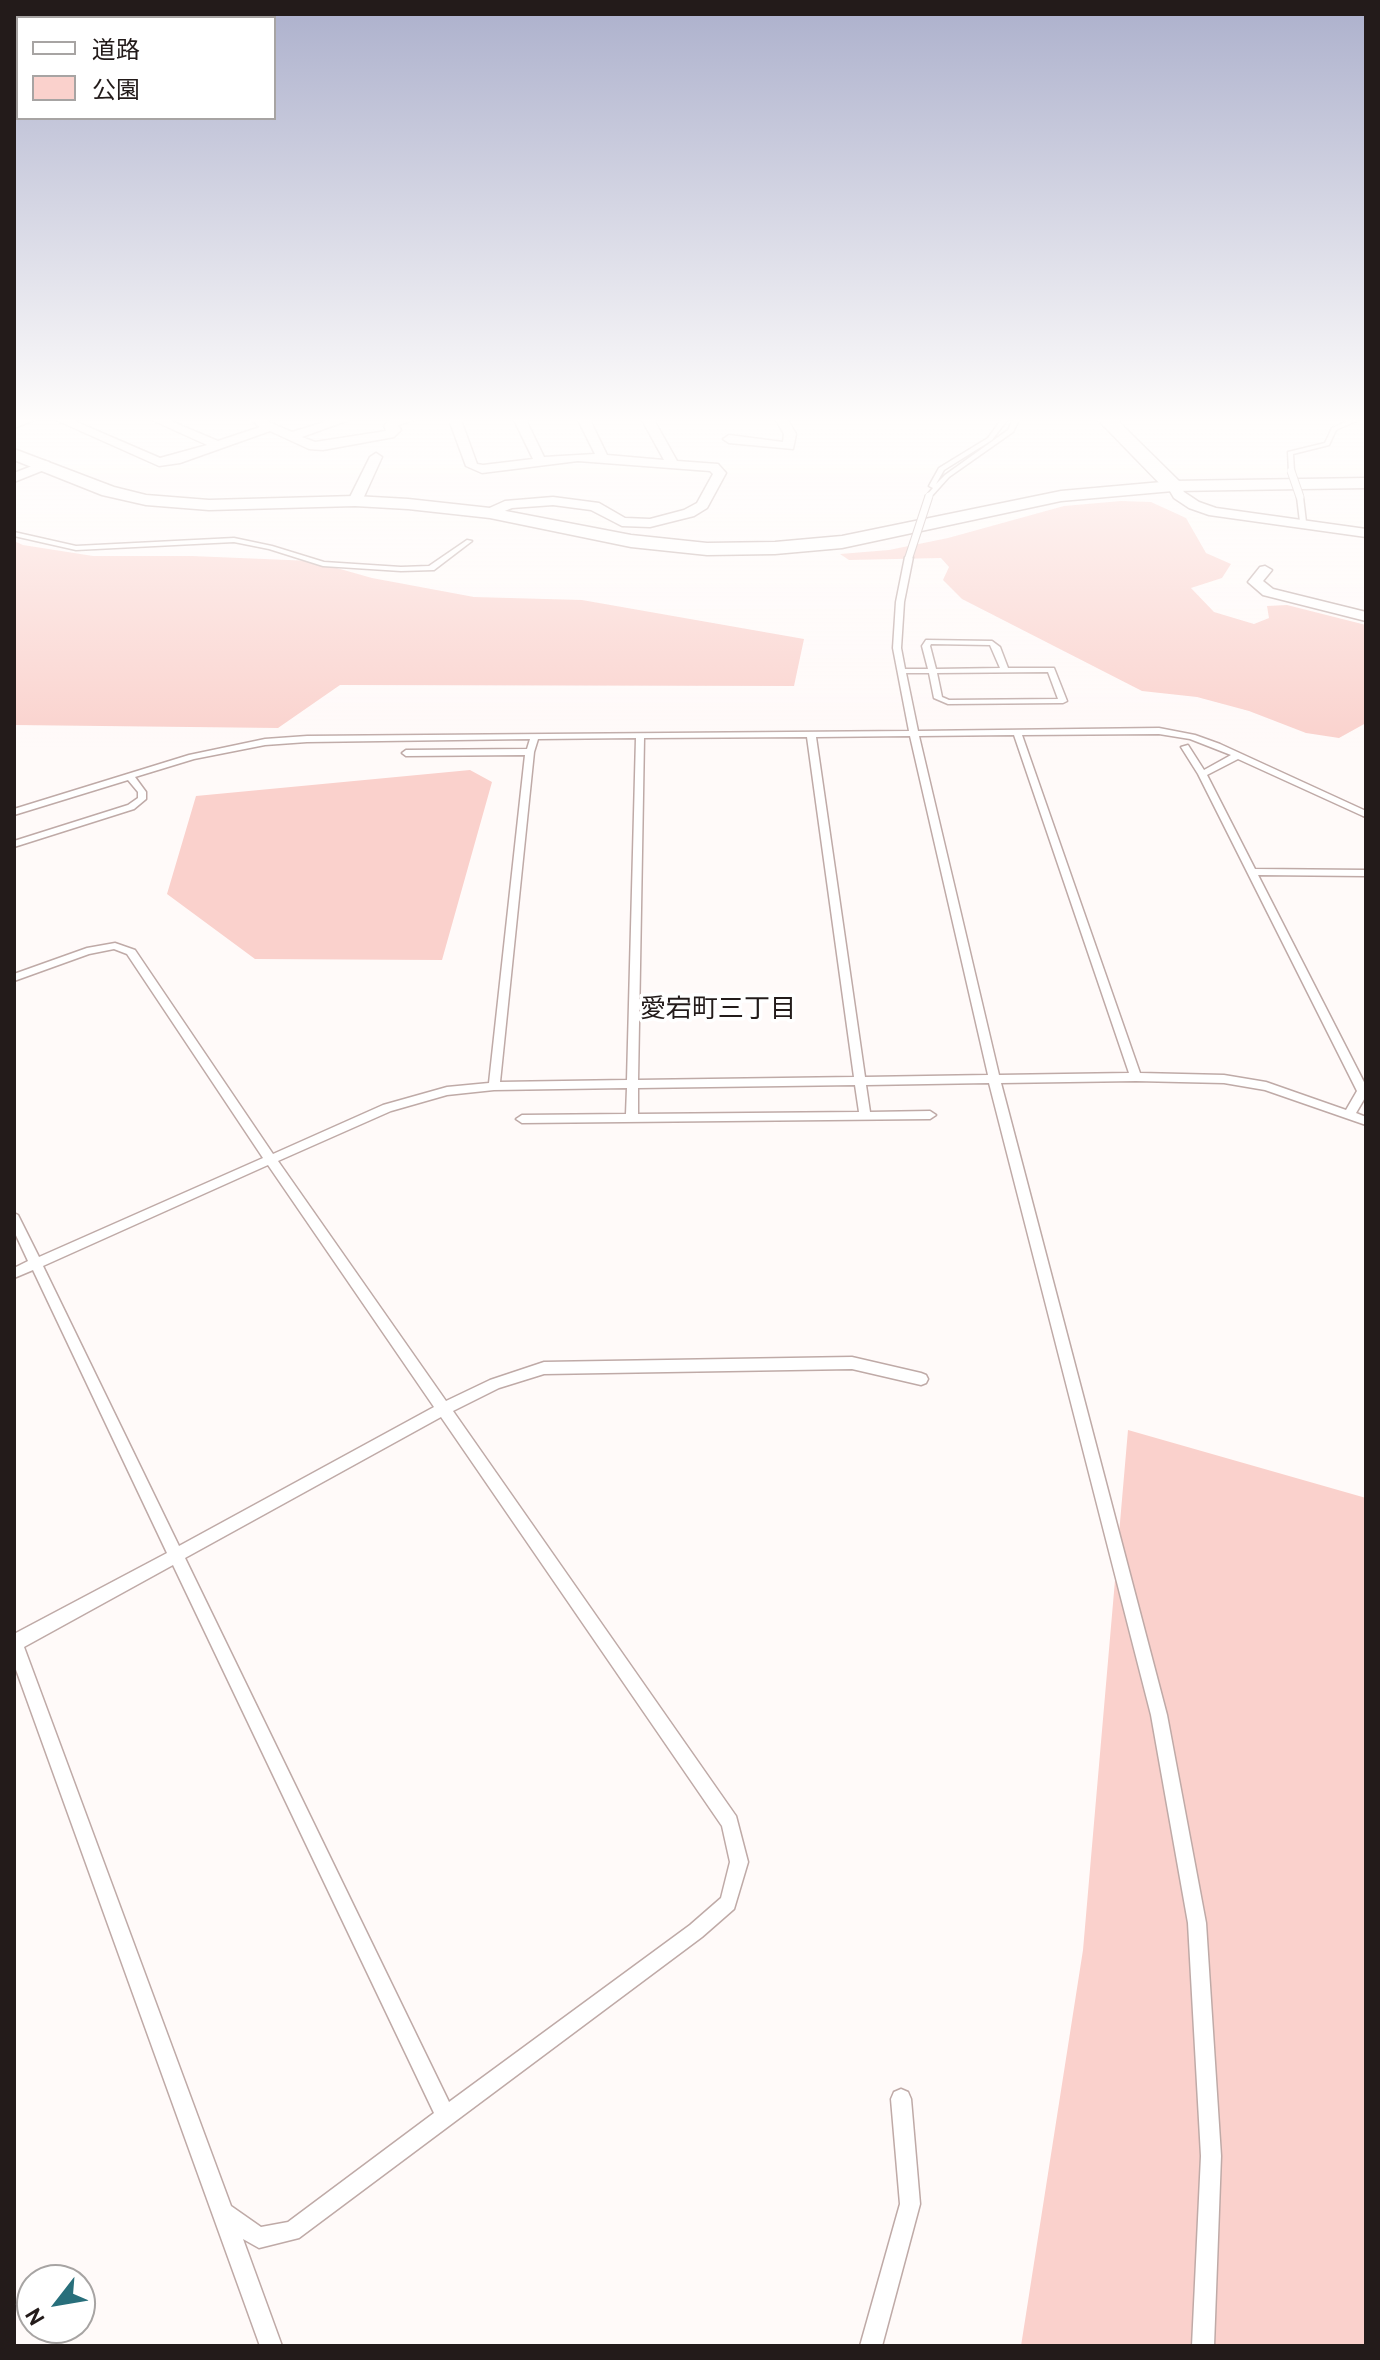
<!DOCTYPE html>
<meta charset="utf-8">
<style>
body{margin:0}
#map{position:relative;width:1380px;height:2360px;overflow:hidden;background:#fffaf9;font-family:Overpass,"Noto Sans JP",sans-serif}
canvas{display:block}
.frame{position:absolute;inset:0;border:16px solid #231b1a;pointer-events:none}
.legend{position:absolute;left:16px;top:16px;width:260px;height:104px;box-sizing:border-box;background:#fff;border:2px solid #a7a4a3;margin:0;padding:10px 14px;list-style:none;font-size:24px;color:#231b1a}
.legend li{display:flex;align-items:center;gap:16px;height:40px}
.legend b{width:40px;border:2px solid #a7a4a3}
.north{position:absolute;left:16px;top:2264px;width:80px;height:80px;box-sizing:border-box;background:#fff;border:2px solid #a7a4a3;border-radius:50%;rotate:239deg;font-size:22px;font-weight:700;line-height:32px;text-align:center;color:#231b1a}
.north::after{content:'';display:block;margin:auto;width:28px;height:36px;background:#286f7b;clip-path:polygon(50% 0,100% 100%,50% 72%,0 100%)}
</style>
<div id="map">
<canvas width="1380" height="2360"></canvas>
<div class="frame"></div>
<ul class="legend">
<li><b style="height:10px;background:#fff"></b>道路</li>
<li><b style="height:22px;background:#fad1cc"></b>公園</li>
</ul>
<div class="north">N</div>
</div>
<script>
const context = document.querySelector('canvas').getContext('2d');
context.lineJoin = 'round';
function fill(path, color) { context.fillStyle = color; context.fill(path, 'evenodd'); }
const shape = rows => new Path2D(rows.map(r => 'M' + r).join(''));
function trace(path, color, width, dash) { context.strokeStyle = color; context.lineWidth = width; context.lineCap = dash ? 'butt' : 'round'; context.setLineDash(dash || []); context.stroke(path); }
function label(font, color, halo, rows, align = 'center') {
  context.font = font + ' Overpass,"Noto Sans JP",sans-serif'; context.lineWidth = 7; context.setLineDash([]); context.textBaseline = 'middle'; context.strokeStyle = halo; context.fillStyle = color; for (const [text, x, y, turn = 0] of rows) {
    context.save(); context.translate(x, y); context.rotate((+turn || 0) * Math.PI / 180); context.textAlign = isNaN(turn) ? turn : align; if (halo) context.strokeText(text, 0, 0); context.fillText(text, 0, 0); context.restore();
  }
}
const green = shape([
 [1121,501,1151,502,1186,518,1206,553,1231,564,1222,578,1191,588,1214,612,1254,624,1269,618,1267,606,1287,605,1366,625,1366,723,1339,738,1306,733,1249,711,1197,697,1142,691,962,599,943,580,949,567,941,558,849,560,840,554,889,550,948,538,1064,506],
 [14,541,23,545,93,556,192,556,312,561,372,578,474,597,582,600,804,639,794,686,340,685,278,728,14,725],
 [470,770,492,782,442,960,255,959,167,894,196,796],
 [1128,1430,1366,1498,1366,2346,1021,2346,1083,1950]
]);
const service = shape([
 [1001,420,1007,420,992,440,944,470,936,484,945,475,1008,430,1013,420,1019,420,1013,432,949,477,931,497,927,497,926,496,933,488,929,486,939,468,988,438,1001,420],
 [1350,420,1356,421,1336,430,1329,445,1293,454,1294,471,1289,472,1288,452,1325,443,1332,428,1350,420],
 [1300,495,1303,497,1306,522,1303,524,1300,522,1297,497,1300,495],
 [14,532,76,546,234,538,272,546,324,562,401,567,429,566,467,540,472,541,434,570,401,571,323,566,269,549,234,542,76,550,14,536,14,532],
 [909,555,913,557,904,602,901,648,905,669,928,669,922,646,926,640,992,641,1000,647,1008,668,1054,668,1067,701,1063,703,948,704,934,698,929,673,906,673,918,731,1159,728,1195,735,1220,744,1366,811,1366,817,1363,816,1238,759,1207,775,1255,869,1366,870,1366,876,1258,875,1366,1086,1366,1096,1356,1113,1366,1117,1366,1125,1265,1090,1224,1083,1136,1081,1001,1083,1167,1715,1206,1923,1221,2156,1214,2346,1192,2346,1201,2156,1188,1923,1151,1715,989,1083,866,1085,870,1112,930,1111,936,1115,930,1119,522,1123,516,1119,522,1115,626,1114,627,1088,494,1090,447,1095,391,1111,278,1161,446,1401,490,1380,544,1362,852,1357,921,1373,926,1375,928,1379,926,1383,921,1385,852,1369,544,1374,499,1388,453,1411,736,1816,748,1862,734,1909,702,1937,299,2238,259,2248,243,2239,282,2346,260,2346,14,1664,14,1634,167,1553,33,1270,14,1278,14,1268,28,1261,14,1231,14,1213,18,1215,39,1257,263,1158,127,954,114,949,89,954,14,981,14,974,87,948,115,943,135,950,273,1154,383,1105,447,1087,489,1083,525,755,406,756,402,753,406,750,527,749,530,739,307,742,265,745,194,759,135,777,146,792,146,799,134,809,14,847,14,841,128,805,138,798,138,792,128,780,14,815,14,809,189,755,265,739,307,736,909,731,893,648,896,602,905,557,909,555],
 [931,644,990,645,1000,668,936,669,930,646,931,644],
 [1048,672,1058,699,949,700,942,697,937,673,1048,672],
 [1159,734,1190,739,1231,755,1204,770,1188,745,1181,747,1198,774,1357,1091,1346,1110,1266,1082,1224,1075,1140,1073,1022,735,1159,734],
 [1014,735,1129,1073,999,1075,919,736,1014,735],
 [910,736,988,1075,865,1077,816,737,910,736],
 [807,737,854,1077,638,1080,644,738,807,737],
 [636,738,627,1080,500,1082,534,752,538,739,636,738],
 [855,1085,859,1112,638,1114,638,1088,855,1085],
 [268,1165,434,1407,179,1546,43,1266,268,1165],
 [441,1417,722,1826,730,1862,721,1898,690,1925,449,2102,185,1558,441,1417],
 [173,1565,434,2113,288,2222,261,2227,231,2206,24,1647,173,1565],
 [901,2089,908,2092,911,2099,920,2204,882,2346,860,2346,900,2204,891,2099,894,2092,901,2089]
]);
const minor = shape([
 [14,420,34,420,14,428,14,420],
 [56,420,72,420,160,458,207,445,152,420,168,420,218,441,260,427,251,420,264,420,292,432,331,420,349,420,302,437,315,442,386,431,384,426,389,420,414,420,398,425,401,430,394,437,323,450,309,449,270,431,180,463,159,466,56,420],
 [449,420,461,420,477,464,483,465,533,459,514,420,526,420,544,457,595,454,578,420,590,420,607,455,664,460,642,420,654,420,677,461,718,464,726,473,707,508,694,516,650,527,622,526,591,510,553,505,512,508,490,517,485,516,485,510,505,501,553,497,599,503,625,518,650,519,684,510,697,503,713,474,710,471,578,461,482,473,466,466,449,420],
 [776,420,788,420,796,434,793,449,729,443,723,439,729,435,783,442,784,434,776,420],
 [376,453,382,457,362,501,350,504,348,501,370,457,376,453],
 [45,461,49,462,49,468,14,482,14,473,45,461],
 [1168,483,1178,483,1184,492,1199,502,1216,508,1366,529,1366,537,1209,515,1189,508,1174,498,1167,486,1168,483],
 [1265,566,1272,570,1263,581,1273,589,1366,612,1366,621,1263,595,1248,582,1260,567,1265,566]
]);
const tertiary = shape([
 [14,449,114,487,146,495,209,500,355,496,408,499,490,508,631,535,707,543,775,542,842,536,1061,491,1173,481,1366,478,1366,488,1173,491,1061,501,842,548,775,554,707,555,631,547,490,518,408,509,355,506,209,510,146,505,102,495,14,460,14,449]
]);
const secondary = shape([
 [1098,420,1117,420,1180,482,1183,486,1180,490,1166,490,1098,420]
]);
const serviceBridge = shape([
 [1291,471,1300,497],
 [909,557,929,496]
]);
const neighbourhoodNames = [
 ["愛宕町三丁目",718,1012]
];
fill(green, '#fad1cc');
trace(service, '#bfaaa7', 3);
trace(minor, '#bfaaa7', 3);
trace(tertiary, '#bfaaa7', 3);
trace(secondary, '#bfaaa7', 3);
fill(service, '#fff');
fill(minor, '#fff');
fill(tertiary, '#fff');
fill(secondary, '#fff');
trace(serviceBridge, '#bfaaa7', 9, []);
trace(serviceBridge, '#fff', 7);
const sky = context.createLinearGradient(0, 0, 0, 750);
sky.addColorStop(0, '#acb0cc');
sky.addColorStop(0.56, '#fffdfc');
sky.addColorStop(1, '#fffdfc00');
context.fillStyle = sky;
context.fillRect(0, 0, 1380, 750);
label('26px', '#231b1a', '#fff', neighbourhoodNames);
</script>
